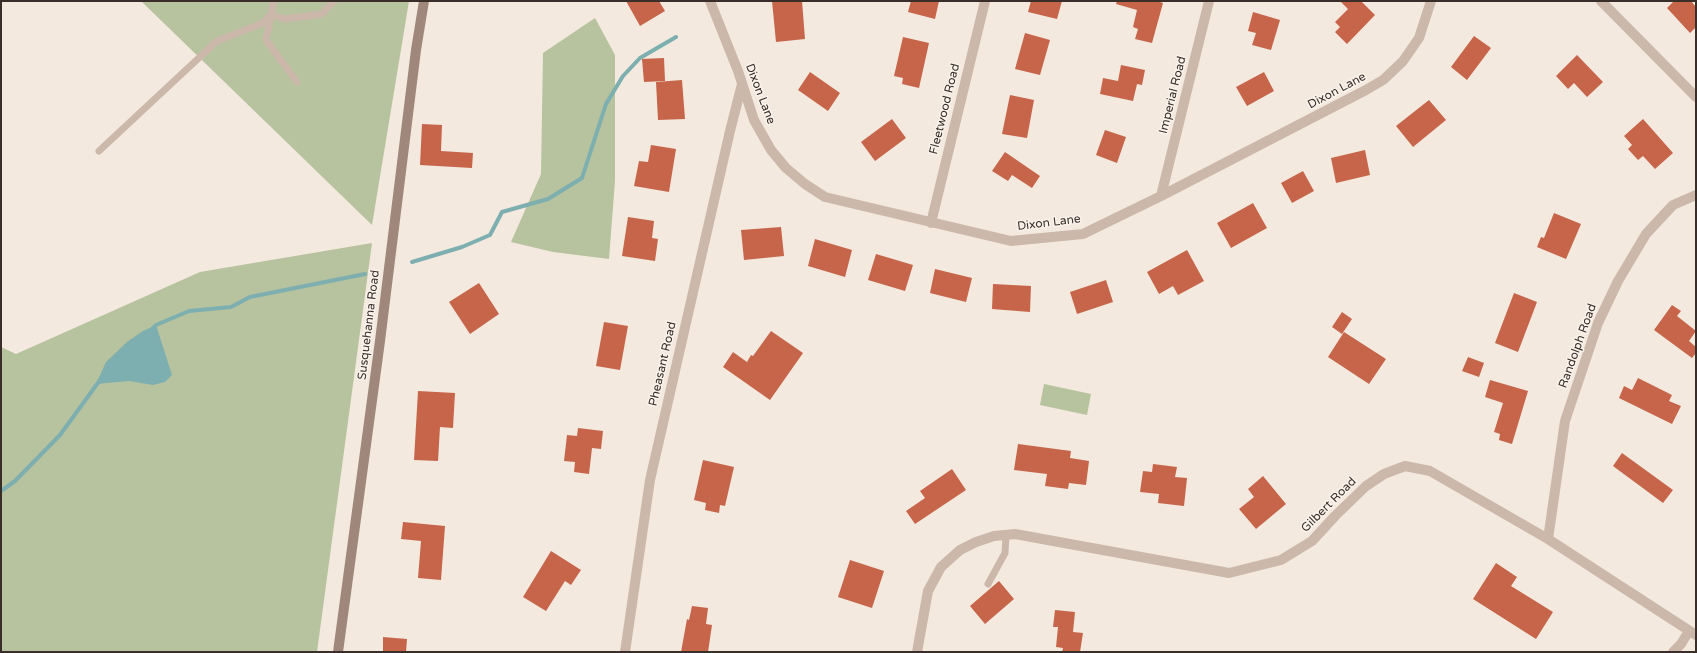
<!DOCTYPE html>
<style>
body{margin:0}
#map{position:relative;width:1697px;height:653px;overflow:hidden;background:#f3e9de;font-family:"Varela Round",sans-serif}
canvas{display:block}
.frame{position:absolute;inset:0;border:2px solid #392e2a;pointer-events:none}
</style>
<div id="map">
<canvas width="1697" height="653"></canvas>
<div class="frame"></div>
</div>
<script>
const context = document.querySelector('canvas').getContext('2d');
context.lineJoin = 'round';
function fill(path, color) { context.fillStyle = color; context.fill(path, 'evenodd'); }
const shape = rows => new Path2D(rows.map(r => 'M' + r).join(''));
function trace(path, color, width, dash) { context.strokeStyle = color; context.lineWidth = width; context.lineCap = dash ? 'butt' : 'round'; context.setLineDash(dash || []); context.stroke(path); }
function label(font, color, halo, rows, align = 'center') {
  context.font = font + ' "Varela Round",sans-serif'; context.lineWidth = 3; context.setLineDash([]); context.textBaseline = 'middle'; context.strokeStyle = halo; context.fillStyle = color; for (const [text, x, y, turn = 0] of rows) {
    context.save(); context.translate(x, y); context.rotate((+turn || 0) * Math.PI / 180); context.textAlign = isNaN(turn) ? turn : align; if (halo) context.strokeText(text, 0, 0); context.fillText(text, 0, 0); context.restore();
  }
}
const green = shape([
 [141,1,409,1,372,225],
 [595,18,615,55,615,181,609,259,553,252,511,242,541,174,543,53],
 [372,243,317,652,1,652,1,347,16,354,200,272],
 [1044,384,1091,394,1087,415,1040,405]
]);
const water = shape([
 [156,325,172,375,165,382,153,385,129,381,96,384,106,362,127,342,143,331]
]);
const stream = shape([
 [412,262,462,247,490,235,502,212,548,199,582,178,606,104,623,76,640,58,676,37],
 [153,328,156,325,189,311,231,307,250,297,365,274],
 [1,491,15,481,60,435,100,380]
]);
const building = shape([
 [626,1,659,1,665,11,640,26],
 [772,1,802,1,805,39,776,42],
 [911,1,939,1,935,19,908,12],
 [1031,1,1062,1,1057,19,1028,12],
 [1117,1,1157,1,1163,3,1152,43,1135,39,1138,29,1133,27,1137,10,1116,4],
 [1340,1,1361,1,1375,15,1347,44,1335,32,1340,27,1335,22,1348,9],
 [1674,1,1691,1,1696,7,1696,27,1690,33,1667,8],
 [1253,12,1280,20,1271,50,1252,45,1256,33,1248,31],
 [1025,33,1050,40,1040,75,1015,69],
 [1474,36,1491,48,1467,80,1451,67],
 [903,37,929,43,919,88,902,84,903,78,894,76],
 [1577,55,1603,82,1587,97,1574,83,1568,89,1556,76],
 [664,58,665,81,644,82,642,59],
 [1121,65,1145,70,1142,85,1137,84,1133,101,1100,94,1103,78,1118,81],
 [810,72,840,93,828,111,798,90],
 [1264,72,1274,91,1247,106,1236,87],
 [682,80,685,119,658,120,656,82],
 [1010,95,1034,100,1027,138,1002,134],
 [1429,100,1446,120,1413,147,1396,126],
 [892,119,906,138,875,161,861,142],
 [1643,119,1673,153,1655,169,1643,156,1638,160,1628,149,1632,145,1624,136],
 [422,124,442,125,441,151,473,153,472,168,420,165],
 [1105,130,1126,137,1117,163,1096,155],
 [651,145,676,149,669,192,634,186,639,161,648,162],
 [1365,150,1370,175,1336,183,1331,158],
 [1005,152,1040,176,1032,188,1012,175,1008,181,992,171],
 [1303,171,1314,191,1292,203,1281,183],
 [1253,203,1267,228,1231,248,1217,223],
 [1554,213,1581,224,1566,259,1537,247,1541,237,1544,238],
 [628,217,654,221,652,238,658,239,655,261,622,256],
 [781,227,784,256,744,260,741,230],
 [815,239,852,250,845,277,808,266],
 [1187,250,1204,281,1178,295,1173,286,1159,294,1147,272],
 [876,254,913,265,905,291,868,280],
 [935,269,972,278,966,302,930,293],
 [1106,280,1113,302,1077,314,1070,292],
 [479,283,499,314,470,334,449,302],
 [993,284,1031,286,1030,312,992,309],
 [1514,293,1537,302,1518,352,1495,343],
 [1672,305,1681,311,1677,316,1696,331,1689,341,1696,347,1696,353,1692,358,1654,330],
 [1342,312,1352,319,1342,334,1332,327],
 [604,322,628,326,620,370,596,366],
 [771,331,803,353,770,400,723,367,733,352,747,362,751,355,753,356],
 [1344,332,1386,359,1369,384,1328,357],
 [1468,357,1484,363,1479,377,1462,371],
 [1638,378,1672,395,1669,401,1681,406,1672,424,1619,398,1624,386,1632,390],
 [1490,380,1528,391,1512,444,1499,440,1500,434,1494,432,1503,403,1485,397],
 [418,391,455,393,453,428,440,427,438,461,414,460],
 [578,428,603,431,601,449,592,448,589,474,574,472,575,462,564,461,567,435,577,436],
 [1018,444,1071,451,1070,458,1089,461,1086,485,1069,483,1068,489,1045,486,1047,474,1014,470],
 [1622,453,1673,490,1663,503,1613,466],
 [703,460,734,467,725,506,720,505,719,513,705,510,706,503,694,500],
 [1153,464,1177,467,1175,477,1187,478,1184,506,1158,503,1159,494,1140,492,1143,471,1152,472],
 [952,469,966,490,915,524,906,511,925,498,920,491],
 [1263,476,1286,504,1256,529,1239,509,1254,497,1248,489],
 [403,522,445,526,441,580,418,578,421,541,401,539],
 [551,551,581,570,571,585,565,581,546,611,523,597],
 [850,560,884,571,872,608,838,597],
 [1496,563,1517,577,1511,586,1553,612,1536,639,1473,599],
 [999,581,1014,599,985,624,970,606],
 [692,606,708,608,706,624,712,625,708,652,681,652,687,619,689,620],
 [1055,610,1075,612,1073,632,1083,633,1080,652,1062,652,1063,648,1056,647,1058,627,1053,627],
 [383,637,407,639,406,652,383,652]
]);
const service = shape([
 [274,1,266,40,297,82],
 [99,151,217,41,263,23,271,14,285,19,322,14,334,1],
 [988,584,1005,553,1006,535]
]);
const minor = shape([
 [710,1,738,71,754,120,771,150,786,168,805,184,825,197,1011,241,1083,234,1161,196,1366,90,1383,80,1403,61,1419,38,1431,1],
 [1601,1,1696,97],
 [1161,196,1209,1],
 [931,223,985,1],
 [1548,539,1565,421,1598,323,1618,281,1646,234,1673,205,1696,195],
 [625,652,650,480,730,131,742,84],
 [917,652,928,591,941,567,960,550,976,542,994,536,1015,534,1229,573,1281,560,1312,541,1335,516,1366,486,1384,474,1405,466,1430,471,1548,539,1696,635],
 [1673,652,1681,644,1689,631]
]);
const secondary = shape([
 [338,652,380,341,416,50,424,1]
]);
const streetNames = [
 ["Dixon Lane",1337,91,-28],
 ["Dixon Lane",760,94,69],
 ["Imperial Road",1173,95,-76],
 ["Fleetwood Road",945,109,-76],
 ["Dixon Lane",1049,223,-7],
 ["Susquehanna Road",369,325,-83],
 ["Randolph Road",1578,346,-70],
 ["Pheasant Road",663,364,-77],
 ["Gilbert Road",1329,505,-45]
];
fill(green, '#b7c29e');
fill(water, '#7dafb0');
trace(stream, '#7dafb0', 4);
fill(building, '#c6654a');
trace(service, '#cbb8aa', 7);
trace(minor, '#cbb8aa', 10);
trace(secondary, '#9f877b', 10);
label('12px', '#392e2a', '#faf3eb', streetNames);
</script>
